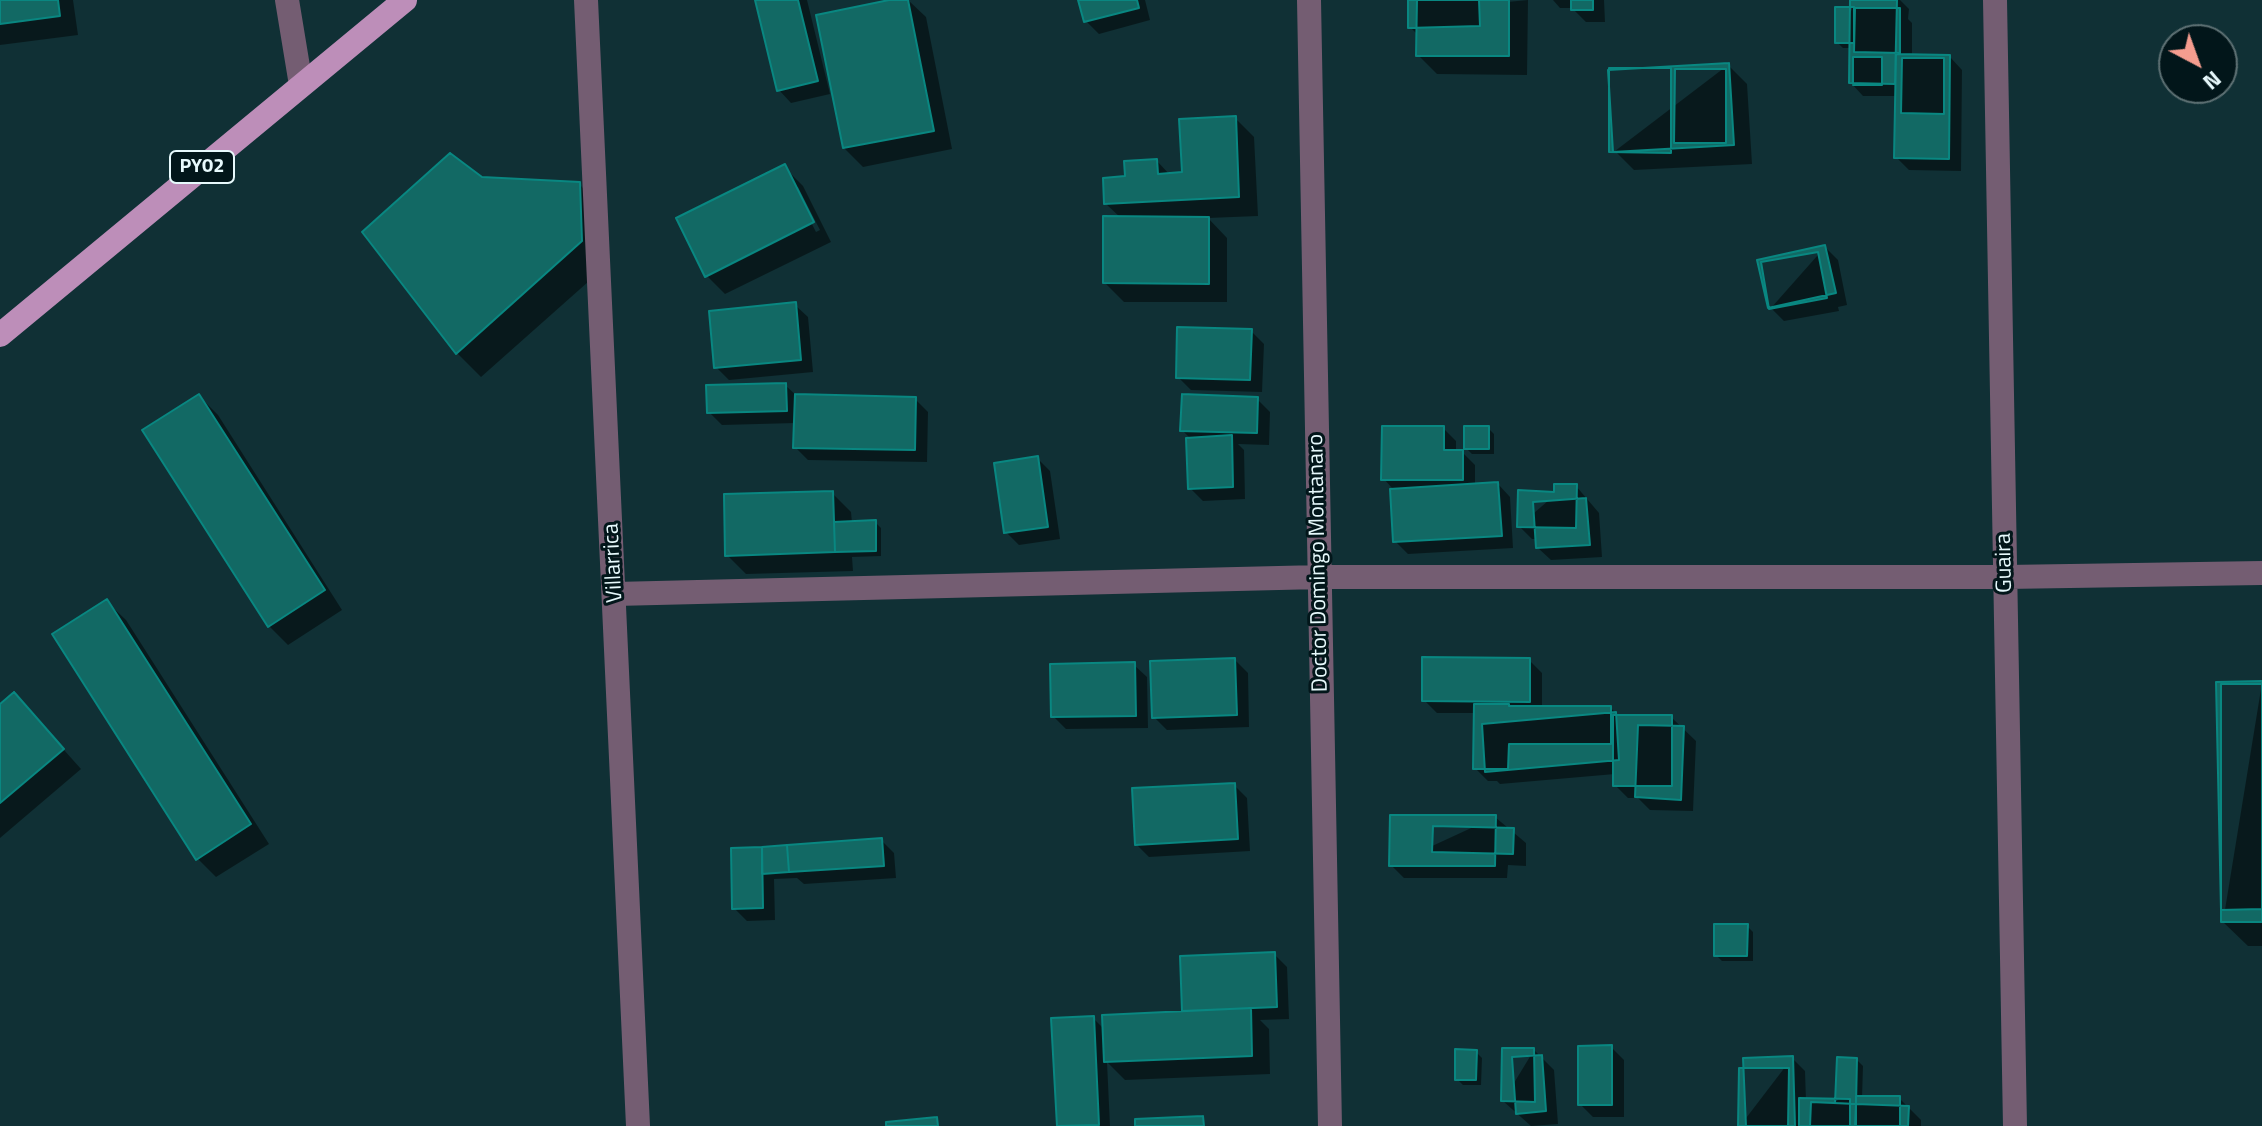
<!DOCTYPE html>
<style>
body{margin:0}
#map{position:relative;width:2262px;height:1126px;overflow:hidden;background:#103035;font-family:"Titillium Web",sans-serif}
canvas{display:block}
.north{position:absolute;left:2158px;top:24px;width:80px;height:80px;box-sizing:border-box;background:#02161a;border:2px solid #5e7174;border-radius:50%;rotate:139deg;font-size:22px;font-weight:700;line-height:32px;text-align:center;color:#e7f9fc}
.north::after{content:'';display:block;margin:auto;width:28px;height:36px;background:#f59d8f;clip-path:polygon(50% 0,100% 100%,50% 72%,0 100%)}
</style>
<div id="map">
<canvas width="2262" height="1126"></canvas>
<div class="north">N</div>
</div>
<script>
const context = document.querySelector('canvas').getContext('2d');
context.lineJoin = 'round';
function fill(path, color) { context.fillStyle = color; context.fill(path, 'evenodd'); }
const shape = rows => new Path2D(rows.map(r => 'M' + r).join(''));
function trace(path, color, width, dash) { context.strokeStyle = color; context.lineWidth = width; context.lineCap = dash ? 'butt' : 'round'; context.setLineDash(dash || []); context.stroke(path); }
function label(font, color, halo, rows, align = 'center') {
  context.font = font + ' "Titillium Web",sans-serif'; context.lineWidth = 6; context.setLineDash([]); context.textBaseline = 'middle'; context.strokeStyle = halo; context.fillStyle = color; for (const [text, x, y, turn = 0] of rows) {
    context.save(); context.translate(x, y); context.rotate((+turn || 0) * Math.PI / 180); context.textAlign = isNaN(turn) ? turn : align; if (halo) context.strokeText(text, 0, 0); context.fillText(text, 0, 0); context.restore();
  }
}
const shadow = shape([
 [0,0,73,0,78,35,0,45],
 [757,0,807,0,830,94,791,103,779,90],
 [899,0,908,0,926,17,952,149,863,167,844,148],
 [1080,0,1145,0,1150,20,1099,34,1086,21],
 [1410,0,1507,0,1507,2,1528,0,1527,75,1437,74,1418,55,1418,35,1410,27],
 [1553,0,1604,0,1605,22,1586,22,1572,8,1560,8],
 [1852,0,1900,0,1909,9,1908,19,1912,23,1912,55,1950,57,1962,70,1961,171,1909,170,1896,157,1897,96,1863,96,1851,83,1851,48,1843,48,1837,42,1852,9],
 [1728,65,1747,84,1752,164,1634,170,1615,151],
 [1235,118,1254,137,1258,216,1208,218,1227,238,1227,302,1124,302,1105,283,1121,218,1106,204,1127,178,1157,161,1170,175,1184,174],
 [784,167,803,186,831,242,725,294,706,275],
 [793,187,798,187,820,230,816,232],
 [579,184,603,208,606,266,481,377,457,353,364,233],
 [1825,247,1838,260,1847,305,1838,307,1839,311,1784,321,1771,308],
 [795,305,808,317,813,372,729,380,716,367],
 [1251,331,1264,344,1262,392,1191,390,1178,377],
 [785,385,797,396,915,399,928,412,927,462,808,460,795,447,796,423,722,425,709,412],
 [199,396,218,415,342,610,288,645,269,626],
 [1257,399,1270,412,1269,445,1238,444,1244,450,1245,499,1203,501,1190,488,1192,440,1182,430],
 [1443,428,1456,441,1456,452,1462,452,1475,465,1475,485,1498,484,1510,497,1513,548,1408,554,1395,541,1392,488,1384,479],
 [1488,428,1494,434,1494,454,1472,454,1466,448],
 [1037,458,1050,471,1060,539,1019,545,1006,532],
 [1576,486,1599,513,1602,557,1551,560,1538,548,1538,539,1532,539,1519,526,1556,494],
 [832,493,851,512,852,523,875,522,881,528,881,556,852,557,853,571,746,574,727,555],
 [107,602,126,620,269,844,216,877,197,858],
 [1235,660,1248,673,1249,727,1167,730,1154,717],
 [1529,660,1542,673,1542,708,1611,708,1617,715,1671,717,1696,741,1693,811,1650,810,1638,798,1628,798,1615,785,1615,774,1500,784,1497,781,1488,781,1475,768,1476,713,1437,713,1424,700],
 [1134,665,1147,677,1148,728,1066,729,1053,716],
 [2262,683,2262,946,2248,946,2223,922],
 [14,694,81,769,0,838,0,707],
 [1234,785,1247,798,1250,851,1149,857,1136,844],
 [1495,817,1526,843,1526,866,1508,865,1507,878,1404,878,1391,865],
 [881,840,894,853,896,878,804,884,797,878,774,879,775,920,747,921,734,908,733,850],
 [1747,926,1753,932,1753,961,1722,961,1716,955],
 [1274,954,1287,967,1289,1019,1260,1020,1269,1029,1270,1074,1125,1080,1107,1062,1110,1126,1059,1126,1054,1020,1093,1018,1105,1030,1187,1013,1184,1010],
 [1611,1047,1624,1060,1624,1117,1593,1117,1580,1104],
 [1534,1050,1554,1070,1558,1124,1531,1126,1503,1101],
 [1476,1052,1482,1058,1481,1085,1463,1085,1457,1079],
 [1792,1058,1805,1071,1806,1101,1837,1101,1857,1060,1863,1066,1862,1098,1899,1098,1921,1120,1921,1126,1740,1126]
]);
const building = shape([
 [0,0,58,0,60,16,0,24,0,0],
 [755,0,798,0,818,81,777,91,755,0],
 [889,0,908,0,934,131,843,148,816,15,889,0],
 [1078,0,1137,0,1139,8,1084,22,1078,0],
 [1408,0,1479,0,1480,26,1408,28,1408,0],
 [1417,0,1509,0,1509,56,1416,56,1417,0],
 [1571,0,1593,0,1593,10,1571,10,1571,0],
 [1850,0,1897,0,1895,84,1849,83,1850,0],
 [1835,7,1854,7,1854,43,1835,43,1835,7],
 [1855,8,1900,8,1900,53,1854,52,1855,8],
 [1896,54,1950,55,1949,159,1894,158,1896,54],
 [1853,57,1882,57,1882,85,1853,85,1853,57],
 [1902,58,1944,58,1944,114,1901,113,1902,58],
 [1729,63,1734,145,1613,152,1608,70,1729,63],
 [1609,68,1671,68,1671,153,1609,152,1609,68],
 [1675,69,1726,69,1726,143,1674,143,1675,69],
 [1236,116,1239,197,1104,204,1103,178,1125,176,1124,161,1157,159,1158,174,1182,172,1179,119,1236,116],
 [450,153,482,177,580,182,582,241,456,354,362,232,450,153],
 [785,164,814,222,705,277,676,218,785,164],
 [1103,216,1209,217,1209,284,1103,283,1103,216],
 [1825,245,1836,293,1768,308,1757,260,1825,245],
 [1818,252,1827,298,1769,309,1761,262,1818,252],
 [796,302,801,360,714,368,709,311,796,302],
 [1177,327,1252,329,1250,380,1176,378,1177,327],
 [786,383,787,411,707,413,706,385,786,383],
 [199,394,325,590,268,627,142,430,199,394],
 [795,394,916,397,915,450,793,448,795,394],
 [1182,394,1258,397,1257,433,1180,431,1182,394],
 [1382,426,1444,426,1444,450,1463,450,1463,480,1381,480,1382,426],
 [1464,426,1489,426,1489,449,1464,449,1464,426],
 [1232,435,1233,487,1188,489,1186,438,1232,435],
 [1038,456,1048,527,1004,533,994,463,1038,456],
 [1498,482,1502,536,1393,542,1390,489,1498,482],
 [1554,484,1577,484,1576,528,1517,527,1518,490,1554,492,1554,484],
 [833,491,835,552,725,556,724,494,833,491],
 [1586,498,1590,545,1536,548,1533,502,1586,498],
 [876,520,876,551,835,552,834,522,876,520],
 [107,599,251,824,196,860,52,634,107,599],
 [1422,657,1530,658,1530,702,1422,701,1422,657],
 [1235,658,1237,715,1152,718,1150,661,1235,658],
 [1135,662,1136,716,1051,717,1050,664,1135,662],
 [2262,681,2262,909,2221,910,2216,682,2262,681],
 [2221,684,2262,684,2262,922,2221,922,2221,684],
 [14,692,64,749,0,803,0,704,14,692],
 [1474,704,1509,704,1509,706,1611,706,1611,744,1509,744,1508,769,1473,769,1474,704],
 [1616,712,1619,760,1485,772,1482,724,1616,712],
 [1613,715,1672,715,1672,786,1613,786,1613,715],
 [1638,725,1684,726,1681,800,1635,797,1638,725],
 [1235,783,1238,839,1135,845,1132,788,1235,783],
 [1390,815,1496,815,1495,866,1389,866,1390,815],
 [1433,826,1514,828,1513,854,1432,852,1433,826],
 [882,838,884,866,789,872,787,845,882,838],
 [787,845,789,872,762,874,762,847,787,845],
 [762,847,763,908,732,909,731,848,762,847],
 [1714,924,1748,924,1747,956,1714,956,1714,924],
 [1275,952,1277,1007,1182,1011,1180,956,1275,952],
 [1251,1008,1252,1056,1104,1062,1102,1015,1251,1008],
 [1094,1016,1099,1125,1057,1126,1051,1018,1094,1016],
 [1612,1045,1612,1105,1578,1105,1578,1046,1612,1045],
 [1502,1048,1534,1048,1535,1102,1501,1101,1502,1048],
 [1455,1049,1477,1050,1476,1080,1455,1080,1455,1049],
 [1542,1055,1546,1111,1516,1114,1512,1057,1542,1055],
 [1793,1056,1795,1126,1746,1126,1743,1058,1793,1056],
 [1837,1057,1857,1058,1856,1104,1835,1103,1837,1057],
 [1739,1068,1789,1068,1788,1126,1738,1126,1739,1068],
 [1856,1096,1900,1096,1900,1126,1856,1126,1856,1096],
 [1799,1098,1850,1099,1850,1126,1799,1126,1799,1098],
 [1811,1102,1856,1104,1855,1126,1810,1126,1811,1102],
 [1856,1104,1909,1106,1908,1126,1855,1126,1856,1104],
 [1203,1116,1204,1126,1135,1126,1135,1119,1203,1116],
 [937,1117,938,1126,886,1126,886,1122,937,1117]
]);
const street = shape([
 [287,0,301,85],
 [586,0,638,1126],
 [1309,0,1330,1126],
 [1995,0,2015,1126],
 [615,594,1320,577,2006,577,2262,573]
]);
const primary = shape([
 [0,335,405,0]
]);
const shields = [
 [202,167,64]
];
const shieldNames = [
 ["PY02",202,167]
];
const streetNames = [
 ["Villarrica",614,563,-93],
 ["Doctor Domingo Montanaro",1319,563,-91],
 ["Guaira",2005,563,-91]
];
fill(shadow, '#0007');
fill(building, '#126964');
trace(building, '#098781', 2);
trace(street, '#745d72', 24);
trace(primary, '#bd8eb9', 24);
for (const [x, y, w] of shields) { const box = new Path2D(); box.roundRect(x - w / 2, y - 16, w, 32, 6); context.fillStyle = '#02161a'; context.fill(box); trace(box, '#e7f9fc', 2); }
label('bold 20px', '#e7f9fc', null, shieldNames);
label('22px', '#e7f9fc', '#02161a', streetNames);
</script>
